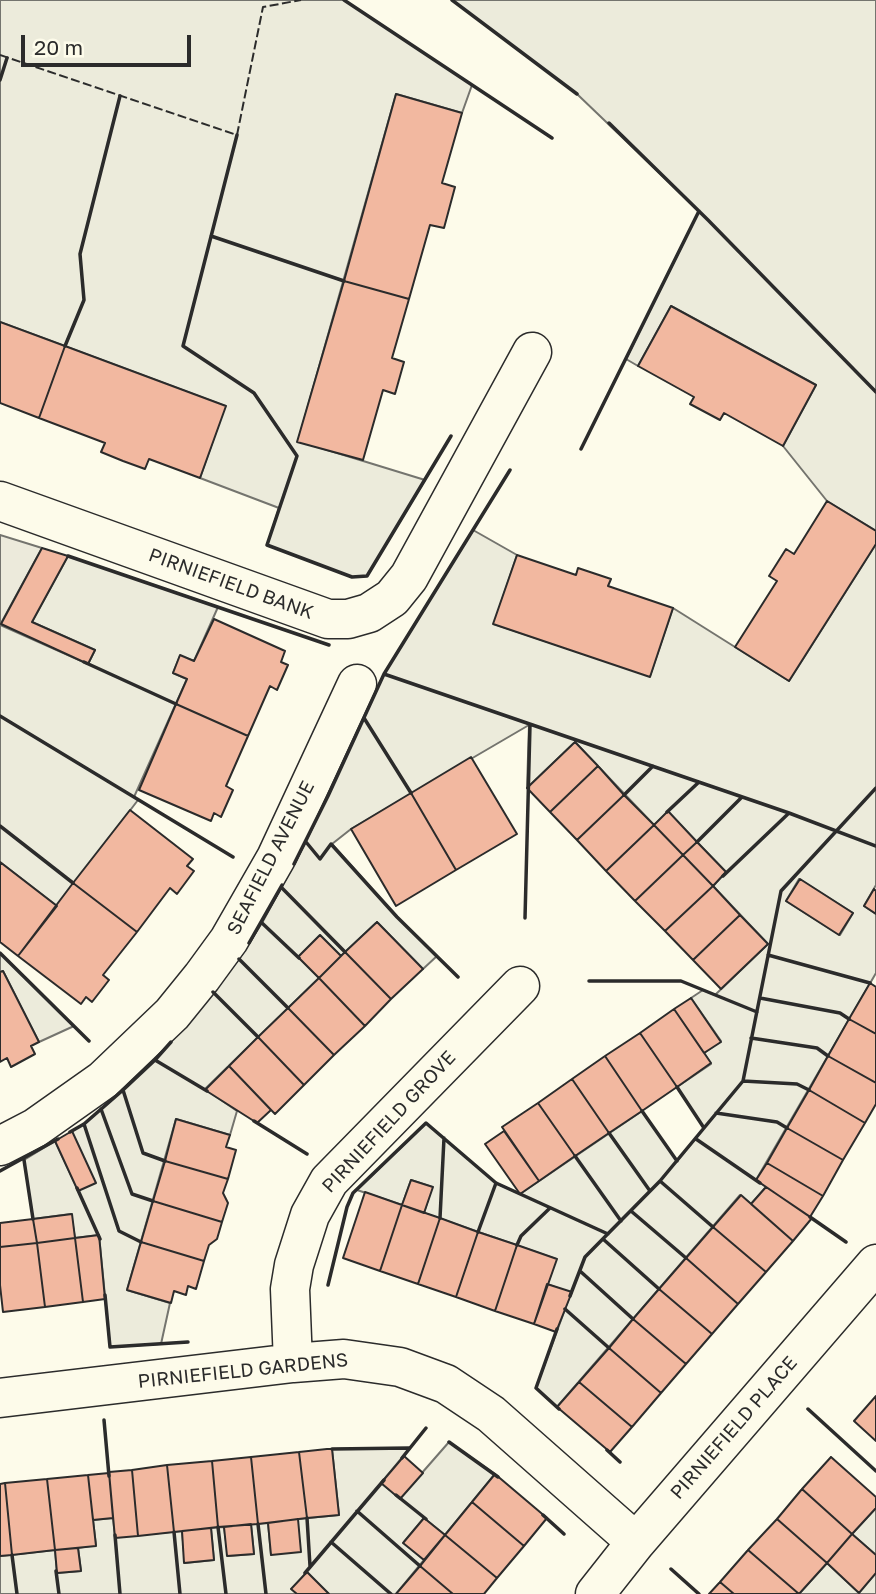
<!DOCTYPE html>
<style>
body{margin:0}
#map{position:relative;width:876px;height:1594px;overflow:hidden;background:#fdfbea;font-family:"Golos Text",sans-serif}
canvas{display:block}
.scale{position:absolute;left:21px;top:35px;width:170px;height:32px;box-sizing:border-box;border:4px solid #2b2b2b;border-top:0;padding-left:9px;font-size:21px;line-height:24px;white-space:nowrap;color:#2b2b2b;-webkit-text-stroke:5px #fdfbea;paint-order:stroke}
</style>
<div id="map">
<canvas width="876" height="1594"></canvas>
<div class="scale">20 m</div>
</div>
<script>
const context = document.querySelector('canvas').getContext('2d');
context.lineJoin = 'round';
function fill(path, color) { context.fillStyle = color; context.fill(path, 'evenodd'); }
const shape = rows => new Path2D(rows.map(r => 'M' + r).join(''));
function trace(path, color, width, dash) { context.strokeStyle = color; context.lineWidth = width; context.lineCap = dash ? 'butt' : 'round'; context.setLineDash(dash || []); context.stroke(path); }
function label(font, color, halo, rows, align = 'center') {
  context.font = font + ' "Golos Text",sans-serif'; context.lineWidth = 5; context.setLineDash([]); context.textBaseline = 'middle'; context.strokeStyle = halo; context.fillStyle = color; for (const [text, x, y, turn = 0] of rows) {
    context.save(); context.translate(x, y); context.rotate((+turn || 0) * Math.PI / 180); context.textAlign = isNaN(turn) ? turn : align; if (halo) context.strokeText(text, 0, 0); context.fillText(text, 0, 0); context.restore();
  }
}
const green = shape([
 [0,0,344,0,472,85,462,113,396,94,298,441,425,480,367,576,352,577,267,545,279,508,200,478,225,406,0,322,0,0],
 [452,0,876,0,876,531,827,501,783,446,816,385,671,306,638,366,626,359,699,211,577,94,452,0],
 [473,530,517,555,494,624,650,676,673,608,789,681,876,544,876,885,864,906,876,914,876,973,756,1180,766,1187,751,1204,740,1195,557,1407,536,1388,571,1293,547,1284,556,1259,424,1213,432,1187,411,1180,402,1205,357,1190,426,1123,496,1183,520,1194,642,1111,677,1161,704,1128,677,1087,711,1064,704,1053,721,1041,691,998,703,990,715,995,768,944,713,886,726,872,668,812,654,825,575,742,527,788,529,725,351,829,332,844,397,917,437,956,423,969,377,922,341,956,320,935,298,957,319,978,205,1089,237,1111,230,1135,176,1119,127,1290,170,1303,161,1344,110,1347,99,1235,75,1238,71,1214,33,1219,24,1160,55,1141,78,1190,72,1131,84,1124,155,1060,239,959,262,923,306,842,384,674,473,530],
 [799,879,853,913,840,935,786,901,799,879],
 [68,556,218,607,194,661,180,656,173,673,187,679,134,797,138,800,57,906,0,862,0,625,88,664,95,650,32,622,68,556],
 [0,953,74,1026,39,1042,3,971,0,972,0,953],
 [449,1442,495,1474,445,1535,424,1518,404,1542,424,1560,396,1594,329,1594,307,1572,292,1589,297,1594,0,1594,0,1556,55,1550,57,1573,81,1571,78,1548,96,1545,93,1520,113,1518,115,1537,182,1531,185,1563,214,1560,211,1528,224,1527,228,1556,254,1554,251,1524,268,1523,271,1555,298,1519,339,1515,332,1449,410,1448,381,1483,400,1498,449,1442],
 [876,1508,876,1555,852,1534,876,1508],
 [827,1563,858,1592,876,1573,876,1594,799,1594,827,1563]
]);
const parking = shape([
 [0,535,42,548,0,625,0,535]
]);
const building = shape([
 [396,94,462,113,442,183,455,187,444,228,430,225,409,299,344,281,396,94],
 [344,281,409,299,392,358,404,362,395,394,383,390,363,460,297,442,344,281],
 [671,306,816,385,783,446,724,413,720,420,690,404,694,397,638,366,671,306],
 [0,322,65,346,39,418,0,403,0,322],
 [65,346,226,406,200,478,149,459,145,469,123,461,101,452,105,443,39,418,65,346],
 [827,501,876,531,876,544,789,681,735,647,777,581,769,576,786,549,794,554,827,501],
 [42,548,68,556,32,622,95,650,88,664,1,624,42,548],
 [517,555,576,575,578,568,611,579,608,586,673,608,650,677,493,624,517,555],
 [214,619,285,651,281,662,288,665,277,690,270,686,248,736,176,704,187,679,173,673,180,655,194,661,214,619],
 [176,704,248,736,226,786,233,790,221,817,214,813,211,821,139,790,176,704],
 [575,742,598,766,550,812,527,788,575,742],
 [471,757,517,834,456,870,411,793,471,757],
 [598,766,624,795,577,840,550,812,598,766],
 [411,793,456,870,396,906,351,829,411,793],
 [624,795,654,825,606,871,577,840,624,795],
 [130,810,193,859,187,866,194,871,177,894,170,888,137,932,73,883,130,810],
 [668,811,697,842,683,855,654,825,668,811],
 [654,825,683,855,635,901,606,871,654,825],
 [697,842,726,872,713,886,683,855,697,842],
 [683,855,713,886,665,931,635,901,683,855],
 [0,862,57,906,18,956,0,942,0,862],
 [800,879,853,913,839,935,786,901,800,879],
 [73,883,137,932,103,975,109,980,92,1002,86,997,81,1004,18,956,73,883],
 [713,886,740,915,693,960,665,931,713,886],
 [874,889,876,891,876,914,864,906,874,889],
 [740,915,768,944,721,989,693,960,740,915],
 [377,922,423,969,391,999,345,952,377,922],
 [320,935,341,956,319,978,298,957,320,935],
 [345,952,391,999,365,1026,319,978,345,952],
 [3,971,39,1042,31,1046,35,1054,11,1067,7,1058,0,1062,0,972,3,971],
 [319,978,365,1026,334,1055,288,1008,319,978],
 [870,983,876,987,876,1034,849,1019,870,983],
 [691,998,721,1042,704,1053,674,1009,691,998],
 [288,1008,334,1055,304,1085,258,1037,288,1008],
 [674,1009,711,1063,677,1087,640,1033,674,1009],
 [849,1019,876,1034,876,1083,828,1056,849,1019],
 [640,1033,677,1087,642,1111,605,1056,640,1033],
 [258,1037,304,1085,275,1114,229,1066,258,1037],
 [605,1056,642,1111,609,1133,572,1079,605,1056],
 [828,1056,876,1083,876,1104,865,1123,809,1090,828,1056],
 [229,1066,271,1110,257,1123,205,1090,229,1066],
 [572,1079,609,1133,575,1156,538,1103,572,1079],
 [809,1090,865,1123,843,1160,787,1128,809,1090],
 [538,1103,575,1156,539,1181,502,1127,538,1103],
 [176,1119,230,1135,226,1147,236,1150,228,1179,165,1161,176,1119],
 [787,1128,843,1160,823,1196,767,1163,787,1128],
 [72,1131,96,1183,78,1191,55,1141,72,1131],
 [504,1131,539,1181,520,1194,485,1144,504,1131],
 [165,1161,228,1179,223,1193,228,1203,222,1222,153,1201,165,1161],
 [767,1163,823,1196,810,1217,756,1180,767,1163],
 [411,1180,433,1187,424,1213,402,1205,411,1180],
 [766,1187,812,1218,793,1241,751,1204,766,1187],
 [365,1192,402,1205,380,1271,343,1258,365,1192],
 [741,1195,793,1241,766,1272,713,1227,741,1195],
 [153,1201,222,1222,217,1239,209,1245,204,1261,141,1242,153,1201],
 [402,1205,440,1218,418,1284,380,1271,402,1205],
 [72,1214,75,1238,37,1243,33,1219,72,1214],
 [440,1218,478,1232,456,1297,418,1284,440,1218],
 [33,1219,37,1243,0,1247,0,1223,33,1219],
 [713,1227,766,1272,738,1304,686,1258,713,1227],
 [478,1232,517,1245,495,1311,456,1297,478,1232],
 [99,1235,105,1299,83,1302,75,1238,99,1235],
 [75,1238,83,1302,45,1307,37,1243,75,1238],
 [141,1242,204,1261,196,1289,188,1286,186,1295,174,1291,171,1303,127,1290,141,1242],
 [37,1243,45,1307,3,1312,0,1285,0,1247,37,1243],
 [517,1245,557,1259,534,1324,495,1311,517,1245],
 [686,1258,738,1304,712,1334,659,1289,686,1258],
 [547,1284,572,1292,556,1332,534,1324,547,1284],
 [659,1289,712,1334,686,1364,633,1319,659,1289],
 [633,1319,686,1364,661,1393,609,1348,633,1319],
 [609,1348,661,1393,632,1427,579,1382,609,1348],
 [579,1382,632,1427,610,1452,557,1407,579,1382],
 [876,1396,876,1441,854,1421,876,1396],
 [327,1449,332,1449,339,1515,307,1518,299,1452,327,1449],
 [299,1452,307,1518,258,1524,251,1457,299,1452],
 [404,1456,423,1473,400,1499,381,1483,404,1456],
 [251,1457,258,1524,218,1527,212,1461,251,1457],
 [831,1457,876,1497,876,1508,852,1534,802,1489,831,1457],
 [212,1461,218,1527,174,1532,167,1465,212,1461],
 [167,1465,174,1532,138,1536,132,1470,167,1465],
 [132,1470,138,1536,115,1538,109,1472,132,1470],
 [109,1473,113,1518,93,1520,88,1475,109,1473],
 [495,1474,547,1518,524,1546,472,1502,495,1474],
 [88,1475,96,1546,55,1550,47,1479,88,1475],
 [47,1479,55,1550,12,1555,5,1483,47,1479],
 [5,1483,12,1555,0,1556,0,1484,5,1483],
 [802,1489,852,1534,827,1563,777,1519,802,1489],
 [472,1502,524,1546,497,1578,445,1535,472,1502],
 [424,1518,445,1535,424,1560,403,1543,424,1518],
 [298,1519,301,1552,271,1555,268,1523,298,1519],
 [777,1519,827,1563,799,1594,748,1550,777,1519],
 [251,1524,254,1554,227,1556,224,1527,251,1524],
 [211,1528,214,1560,184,1563,182,1531,211,1528],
 [852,1534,876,1555,876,1573,859,1593,827,1563,852,1534],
 [445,1535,497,1578,484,1594,453,1594,420,1566,445,1535],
 [78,1548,81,1571,57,1573,55,1550,78,1548],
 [748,1550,799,1594,734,1594,720,1582,748,1550],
 [420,1566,453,1594,396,1594,420,1566],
 [307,1572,329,1594,297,1594,291,1589,307,1572],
 [720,1582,734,1594,709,1594,720,1582]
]);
const minor = shape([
 [0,501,328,619,348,619,369,613,392,598,409,577,532,352],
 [0,1146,35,1128,103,1080,172,1014,202,977,229,940,276,858,357,684],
 [293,1363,290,1289,294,1265,310,1215,329,1181,520,986],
 [0,1398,293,1363,344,1359,400,1367,446,1384,491,1414,636,1542],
 [595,1594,636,1542,876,1264]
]);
const fence = shape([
 [0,55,237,135,263,7,301,0]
]);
const wall = shape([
 [344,0,552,138],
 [452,0,577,94],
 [0,80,7,58],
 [609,123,708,220,876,392],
 [237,135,183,346,254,393,297,456,267,545,352,577,367,576,451,436],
 [211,236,344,281],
 [65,346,84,300,80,254,120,96],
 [581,449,699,211],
 [510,470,384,674,789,813,876,846],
 [68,556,329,645],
 [84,662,176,704],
 [0,716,233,857],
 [364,718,411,793],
 [624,795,653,766],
 [667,812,699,782],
 [0,826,73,883],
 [306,842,320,859,331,844,397,917,458,977],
 [697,842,742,797],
 [294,864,328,796,384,674],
 [723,876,789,813],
 [281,887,345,952],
 [525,918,530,725],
 [262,923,299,958],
 [249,943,282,885],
 [0,953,89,1041],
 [768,955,870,983],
 [239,959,288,1008],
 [589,981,681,981,757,1012],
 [213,992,258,1037],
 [760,998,840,1013,849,1019],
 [751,1038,817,1048,828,1056],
 [155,1060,207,1091],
 [743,1081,797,1084,809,1090],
 [677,1087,704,1128],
 [123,1090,143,1153,165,1161],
 [101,1109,132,1194,153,1201],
 [642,1111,677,1161],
 [716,1113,777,1122,787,1128],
 [254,1121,307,1154],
 [84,1124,119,1231,141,1242],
 [70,1132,84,1124,123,1090,155,1060,171,1042],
 [609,1133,650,1191],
 [696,1139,760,1183],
 [575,1156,621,1221],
 [24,1160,33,1219],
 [0,1171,58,1139],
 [660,1181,713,1227],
 [77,1188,100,1239],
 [631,1211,686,1258],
 [810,1217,846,1242],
 [440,1218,444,1138],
 [478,1232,496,1183],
 [603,1239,659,1289],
 [517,1245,521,1236,550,1208],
 [580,1271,633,1319],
 [328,1285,347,1207,353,1193,426,1123,496,1183,608,1234],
 [105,1295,110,1347,188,1342],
 [570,1296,585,1257,660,1181,743,1081,781,891,876,788],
 [565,1309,609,1348],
 [557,1329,536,1388,559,1409],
 [808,1409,876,1471],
 [104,1420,109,1476],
 [449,1442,498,1477],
 [332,1449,409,1448],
 [607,1450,620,1462],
 [402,1458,426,1428],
 [396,1495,426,1519],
 [357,1511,420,1566],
 [543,1515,564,1534],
 [307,1518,310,1566],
 [258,1524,266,1594],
 [218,1527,226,1594],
 [174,1532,180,1594],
 [115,1535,120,1594],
 [331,1542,391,1594],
 [12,1555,17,1594],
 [671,1569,699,1594],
 [56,1571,59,1594],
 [305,1573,384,1480]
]);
const streetNames = [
 ["PIRNIEFIELD BANK",231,584,20],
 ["SEAFIELD AVENUE",271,858,-63],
 ["PIRNIEFIELD GROVE",389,1122,-47],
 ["PIRNIEFIELD GARDENS",243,1371,-6],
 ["PIRNIEFIELD PLACE",734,1428,-49]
];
fill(green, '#ecebdb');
trace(green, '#74746e', 2);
fill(parking, '#eceadb');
trace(parking, '#74746e', 2);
fill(building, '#f2b8a0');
trace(building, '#2b2b2b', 2);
trace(minor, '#2b2b2b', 41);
trace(minor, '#fdfbea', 38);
trace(fence, '#2b2b2b', 2, [9, 3.5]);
trace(wall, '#2b2b2b', 3.5);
label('19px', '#2b2b2b', '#fdfbea', streetNames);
</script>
